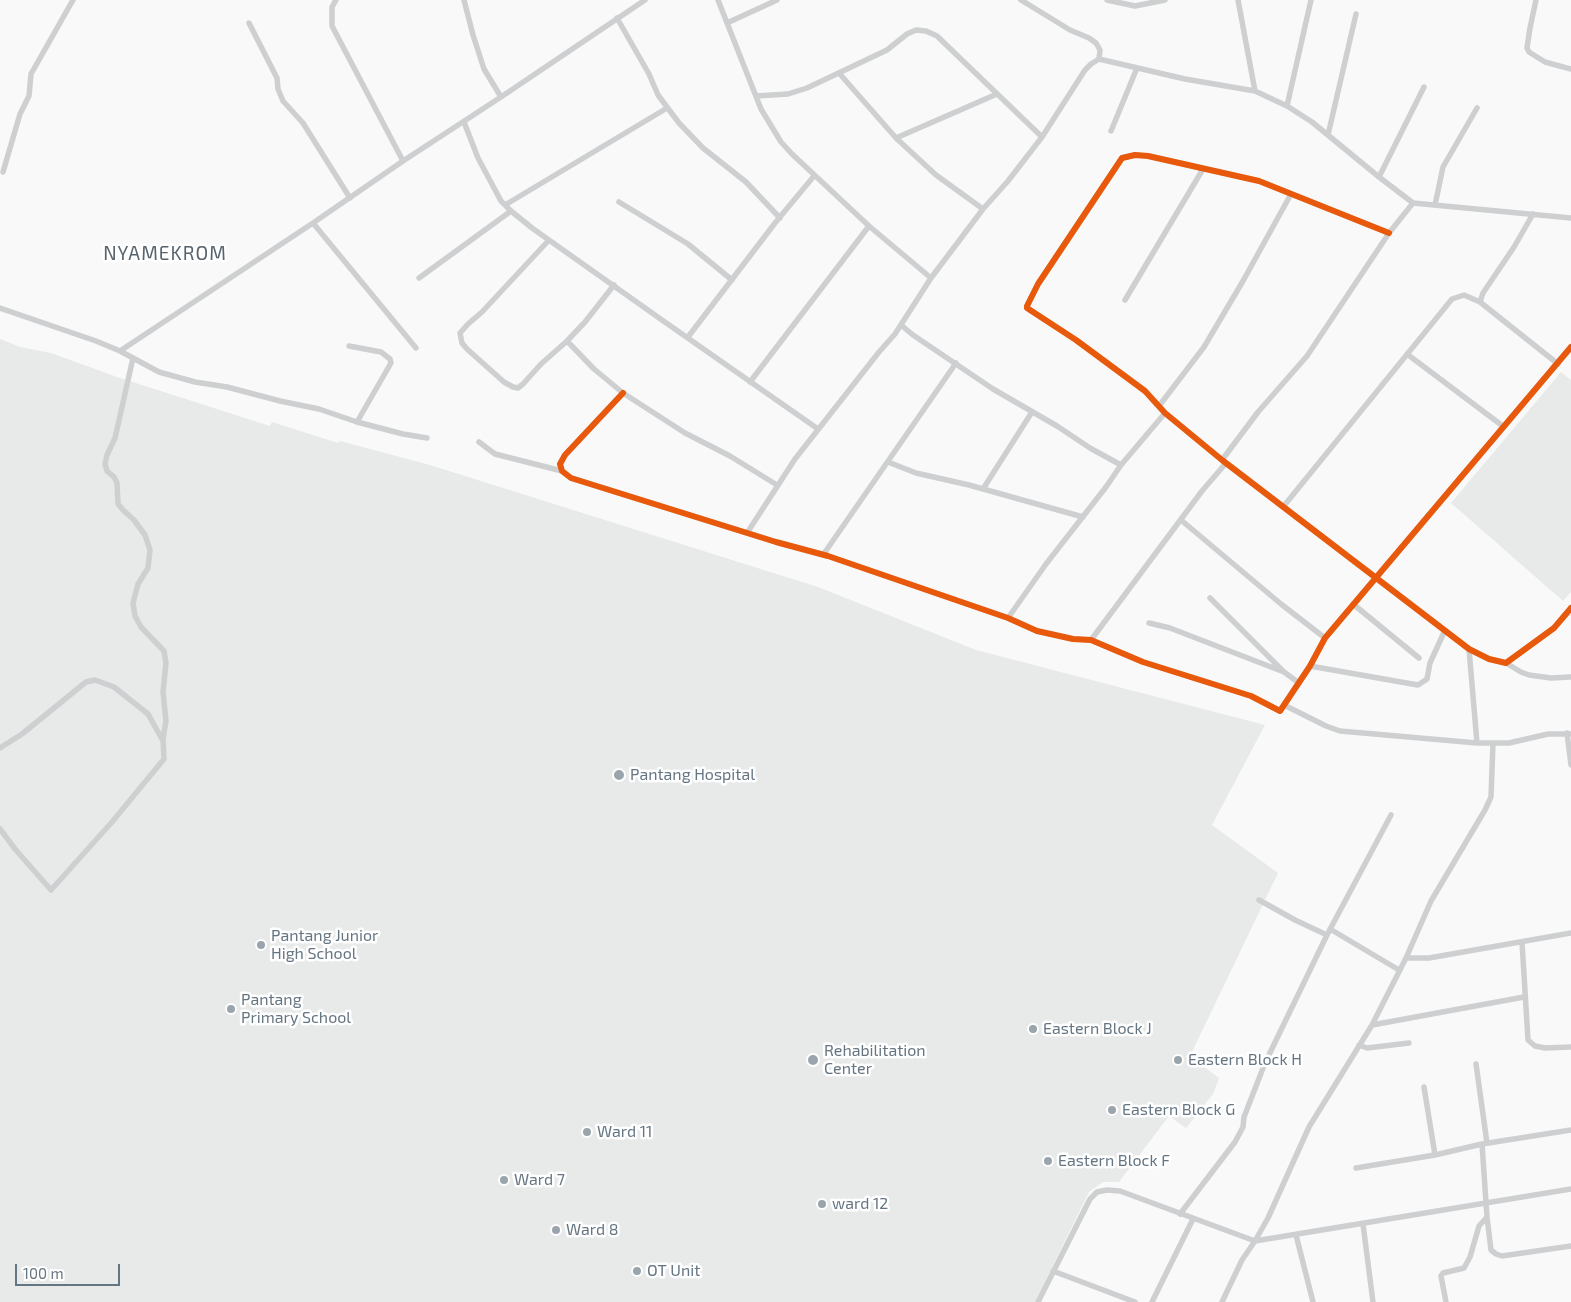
<!DOCTYPE html>
<style>
body{margin:0}
#map{position:relative;width:1571px;height:1302px;overflow:hidden;background:#f9f9f9;font-family:"Exo 2",sans-serif}
canvas{display:block}
.scale{position:absolute;left:15px;top:1264px;width:105px;height:22px;box-sizing:border-box;border:2px solid #657683;border-top:0;padding-left:6px;font-size:15px;line-height:18px;white-space:nowrap;color:#657683;-webkit-text-stroke:4px #fff;paint-order:stroke}
</style>
<div id="map">
<canvas width="1571" height="1302"></canvas>
<div class="scale">100 m</div>
</div>
<script>
const context = document.querySelector('canvas').getContext('2d');
context.lineJoin = 'round';
function fill(path, color) { context.fillStyle = color; context.fill(path, 'evenodd'); }
const shape = rows => new Path2D(rows.map(r => 'M' + r).join(''));
function trace(path, color, width, dash) { context.strokeStyle = color; context.lineWidth = width; context.lineCap = dash ? 'butt' : 'round'; context.setLineDash(dash || []); context.stroke(path); }
function label(font, color, halo, rows, align = 'center') {
  context.font = font + ' "Exo 2",sans-serif'; context.lineWidth = 5; context.setLineDash([]); context.textBaseline = 'middle'; context.strokeStyle = halo; context.fillStyle = color; for (const [text, x, y, turn = 0] of rows) {
    context.save(); context.translate(x, y); context.rotate((+turn || 0) * Math.PI / 180); context.textAlign = isNaN(turn) ? turn : align; if (halo) context.strokeText(text, 0, 0); context.fillText(text, 0, 0); context.restore();
  }
}
const built = shape([
 [0,339,20,347,51,353,117,377,270,426,272,422,338,443,340,441,430,465,818,587,976,650,1265,725,1212,825,1278,873,1190,1056,1219,1078,1213,1094,1186,1128,1169,1116,1119,1182,1103,1182,1089,1192,1035,1302,0,1302],
 [1561,372,1571,380,1571,592,1563,601,1451,503]
]);
const minor = shape([
 [336,0,332,7,332,26,403,161],
 [464,0,473,35,484,69,501,97],
 [718,0,761,109,781,142,792,154,869,226,931,278],
 [1021,0,1070,30,1089,38,1096,43,1100,50,1099,59],
 [1107,0,1135,6,1165,0],
 [1238,0,1255,91,1287,106,1312,122,1379,177,1413,203,1571,218],
 [1536,0,1530,28,1527,48,1529,52,1545,62,1571,69],
 [617,18,649,74,658,95,679,123,703,148,746,182,780,218],
 [249,23,277,78,278,89,283,101,303,123,350,198],
 [727,23,777,0],
 [839,73,896,138,936,175,983,209],
 [756,96,788,94,807,88,887,50,907,34,916,30,926,31,937,36,1042,137],
 [1287,106,1311,0],
 [464,122,478,158,501,201,511,211,532,228,662,320,818,429],
 [1111,131,1137,68],
 [1328,135,1356,14],
 [896,138,997,94],
 [3,172,20,114,29,96,31,74,73,0],
 [1379,177,1424,87],
 [619,202,688,244,732,280],
 [505,205,667,108],
 [1435,205,1443,167,1477,108],
 [313,223,416,348],
 [1389,233,1259,181,1148,156,1135,155,1122,158,1038,284,1027,306,1027,308,1076,340,1145,391,1165,413,1222,460,1469,649,1489,659,1506,663,1554,628,1571,608],
 [549,240,482,312,468,324,460,333,462,343,467,349,504,382,513,387,518,388,523,384,541,364,567,341,585,322,614,285],
 [419,278,511,211],
 [1125,300,1203,169],
 [1480,302,1483,293,1514,247,1533,214],
 [0,308,96,341,120,351,159,372,195,382,227,387,280,401,319,409,357,422,403,434,427,438],
 [901,325,913,335,993,389,1057,426,1090,448,1121,465],
 [688,337,775,223,814,176],
 [567,341,594,369,623,393,685,433,730,456,777,485],
 [349,346,381,352,390,359,391,363,357,422],
 [120,351,313,223,403,161,501,97,645,0],
 [1407,354,1504,427],
 [750,382,869,226],
 [623,393,565,455,560,464,562,471,571,478,776,542,828,556,1008,618,1037,631,1073,639,1091,640,1143,662,1251,696,1280,711,1310,666,1325,638,1571,347],
 [1159,406,1204,347,1243,281,1291,194],
 [479,442,495,454,562,471],
 [1222,460,1258,412,1307,356,1389,233,1413,203],
 [888,462,916,473,969,485,1083,517],
 [983,489,1032,412],
 [1283,507,1452,299,1464,295,1480,302,1558,364],
 [1181,520,1281,604,1325,638],
 [747,533,795,459,879,352,895,334,931,278,983,209,1008,181,1042,137,1085,70,1091,64,1099,59,1185,79,1255,91],
 [823,555,956,363],
 [1210,598,1283,671],
 [1353,604,1419,658],
 [1008,618,1046,564,1106,487,1121,465,1165,413],
 [1149,623,1170,628,1284,672,1299,683],
 [1091,640,1202,491,1226,463],
 [1469,649,1477,743],
 [1506,663,1521,672,1529,675,1551,678,1571,677],
 [1310,666,1418,685,1427,679,1430,663,1445,630],
 [1284,705,1326,726,1340,731,1477,743,1509,743,1548,734,1571,734],
 [1567,733,1571,765],
 [0,748,22,734,86,682,95,680,114,687,148,714,162,739],
 [0,829,15,849,51,890,112,822,164,759,163,739,166,721,163,692,166,663,164,651,141,627,135,616,133,603,138,584,148,568,150,550,145,535,134,520,123,510,118,504,117,483,114,477,107,471,105,464,107,455,115,438,133,358],
 [1259,900,1295,920,1327,935],
 [1330,929,1399,970],
 [1522,942,1528,1040,1535,1046,1545,1048,1571,1047],
 [1406,958,1429,958,1571,933],
 [1372,1025,1524,997],
 [1359,1045,1367,1048,1409,1043],
 [1476,1064,1487,1143],
 [1424,1087,1435,1155],
 [1356,1168,1435,1155,1482,1144,1571,1130],
 [1180,1214,1235,1142,1243,1127,1244,1117,1265,1063,1327,935,1391,815],
 [1487,1217,1491,1250,1496,1254,1502,1256,1571,1246],
 [1363,1224,1373,1302],
 [1296,1235,1313,1302],
 [1053,1271,1135,1302],
 [1038,1302,1090,1199,1097,1192,1107,1190,1120,1191,1255,1241,1268,1218,1309,1127,1372,1025,1406,958,1431,901,1485,810,1491,797,1493,743],
 [1152,1302,1193,1219],
 [1222,1302,1242,1260,1255,1241,1571,1189],
 [1446,1302,1441,1276,1443,1273,1464,1268,1470,1257,1479,1226,1487,1217,1482,1144]
]);
const cycleway = shape([
 [1389,233,1259,181,1148,156,1135,155,1122,158,1038,284,1027,306,1027,308,1076,340,1145,391,1165,413,1222,460,1469,649,1489,659,1506,663,1554,628,1571,608],
 [623,393,565,455,560,464,562,471,571,478,776,542,828,556,1008,618,1037,631,1073,639,1091,640,1143,662,1251,696,1280,711,1310,666,1325,638,1571,347]
]);
const markers = [
 [619,775,6,"#99a4ac"],
 [261,945,5,"#99a4ac"],
 [231,1009,5,"#99a4ac"],
 [1033,1029,5,"#99a4ac"],
 [813,1060,6,"#99a4ac"],
 [1178,1060,5,"#99a4ac"],
 [1112,1110,5,"#99a4ac"],
 [587,1132,5,"#99a4ac"],
 [1048,1161,5,"#99a4ac"],
 [504,1180,5,"#99a4ac"],
 [822,1204,5,"#99a4ac"],
 [556,1230,5,"#99a4ac"],
 [637,1271,5,"#99a4ac"]
];
const poiNames = [
 ["Pantang Hospital",630,775],
 ["Pantang Junior",271,936],
 ["High School",271,954],
 ["Pantang",241,1000],
 ["Primary School",241,1018],
 ["Eastern Block J",1043,1029],
 ["Rehabilitation",824,1051],
 ["Center",824,1069],
 ["Eastern Block H",1188,1060],
 ["Eastern Block G",1122,1110],
 ["Ward 11",597,1132],
 ["Eastern Block F",1058,1161],
 ["Ward 7",514,1180],
 ["ward 12",832,1204],
 ["Ward 8",566,1230],
 ["OT Unit",647,1271]
];
const quarterNames = [
 ["NYAMEKROM",165,254]
];
fill(built, '#e8e9e9');
trace(minor, '#cecfd0', 5.5);
trace(cycleway, '#e8590c', 6);
for (const [x, y, r, color] of markers) { const dot = new Path2D(); dot.arc(x, y, r, 0, 2 * Math.PI); context.fillStyle = color; context.fill(dot); trace(dot, '#fff', 2); }
label('16px', '#657683', '#fff', poiNames, 'left');
context.letterSpacing = '1px';
label('19px', '#57646e', '#fff', quarterNames);
context.letterSpacing = '0px';
</script>
